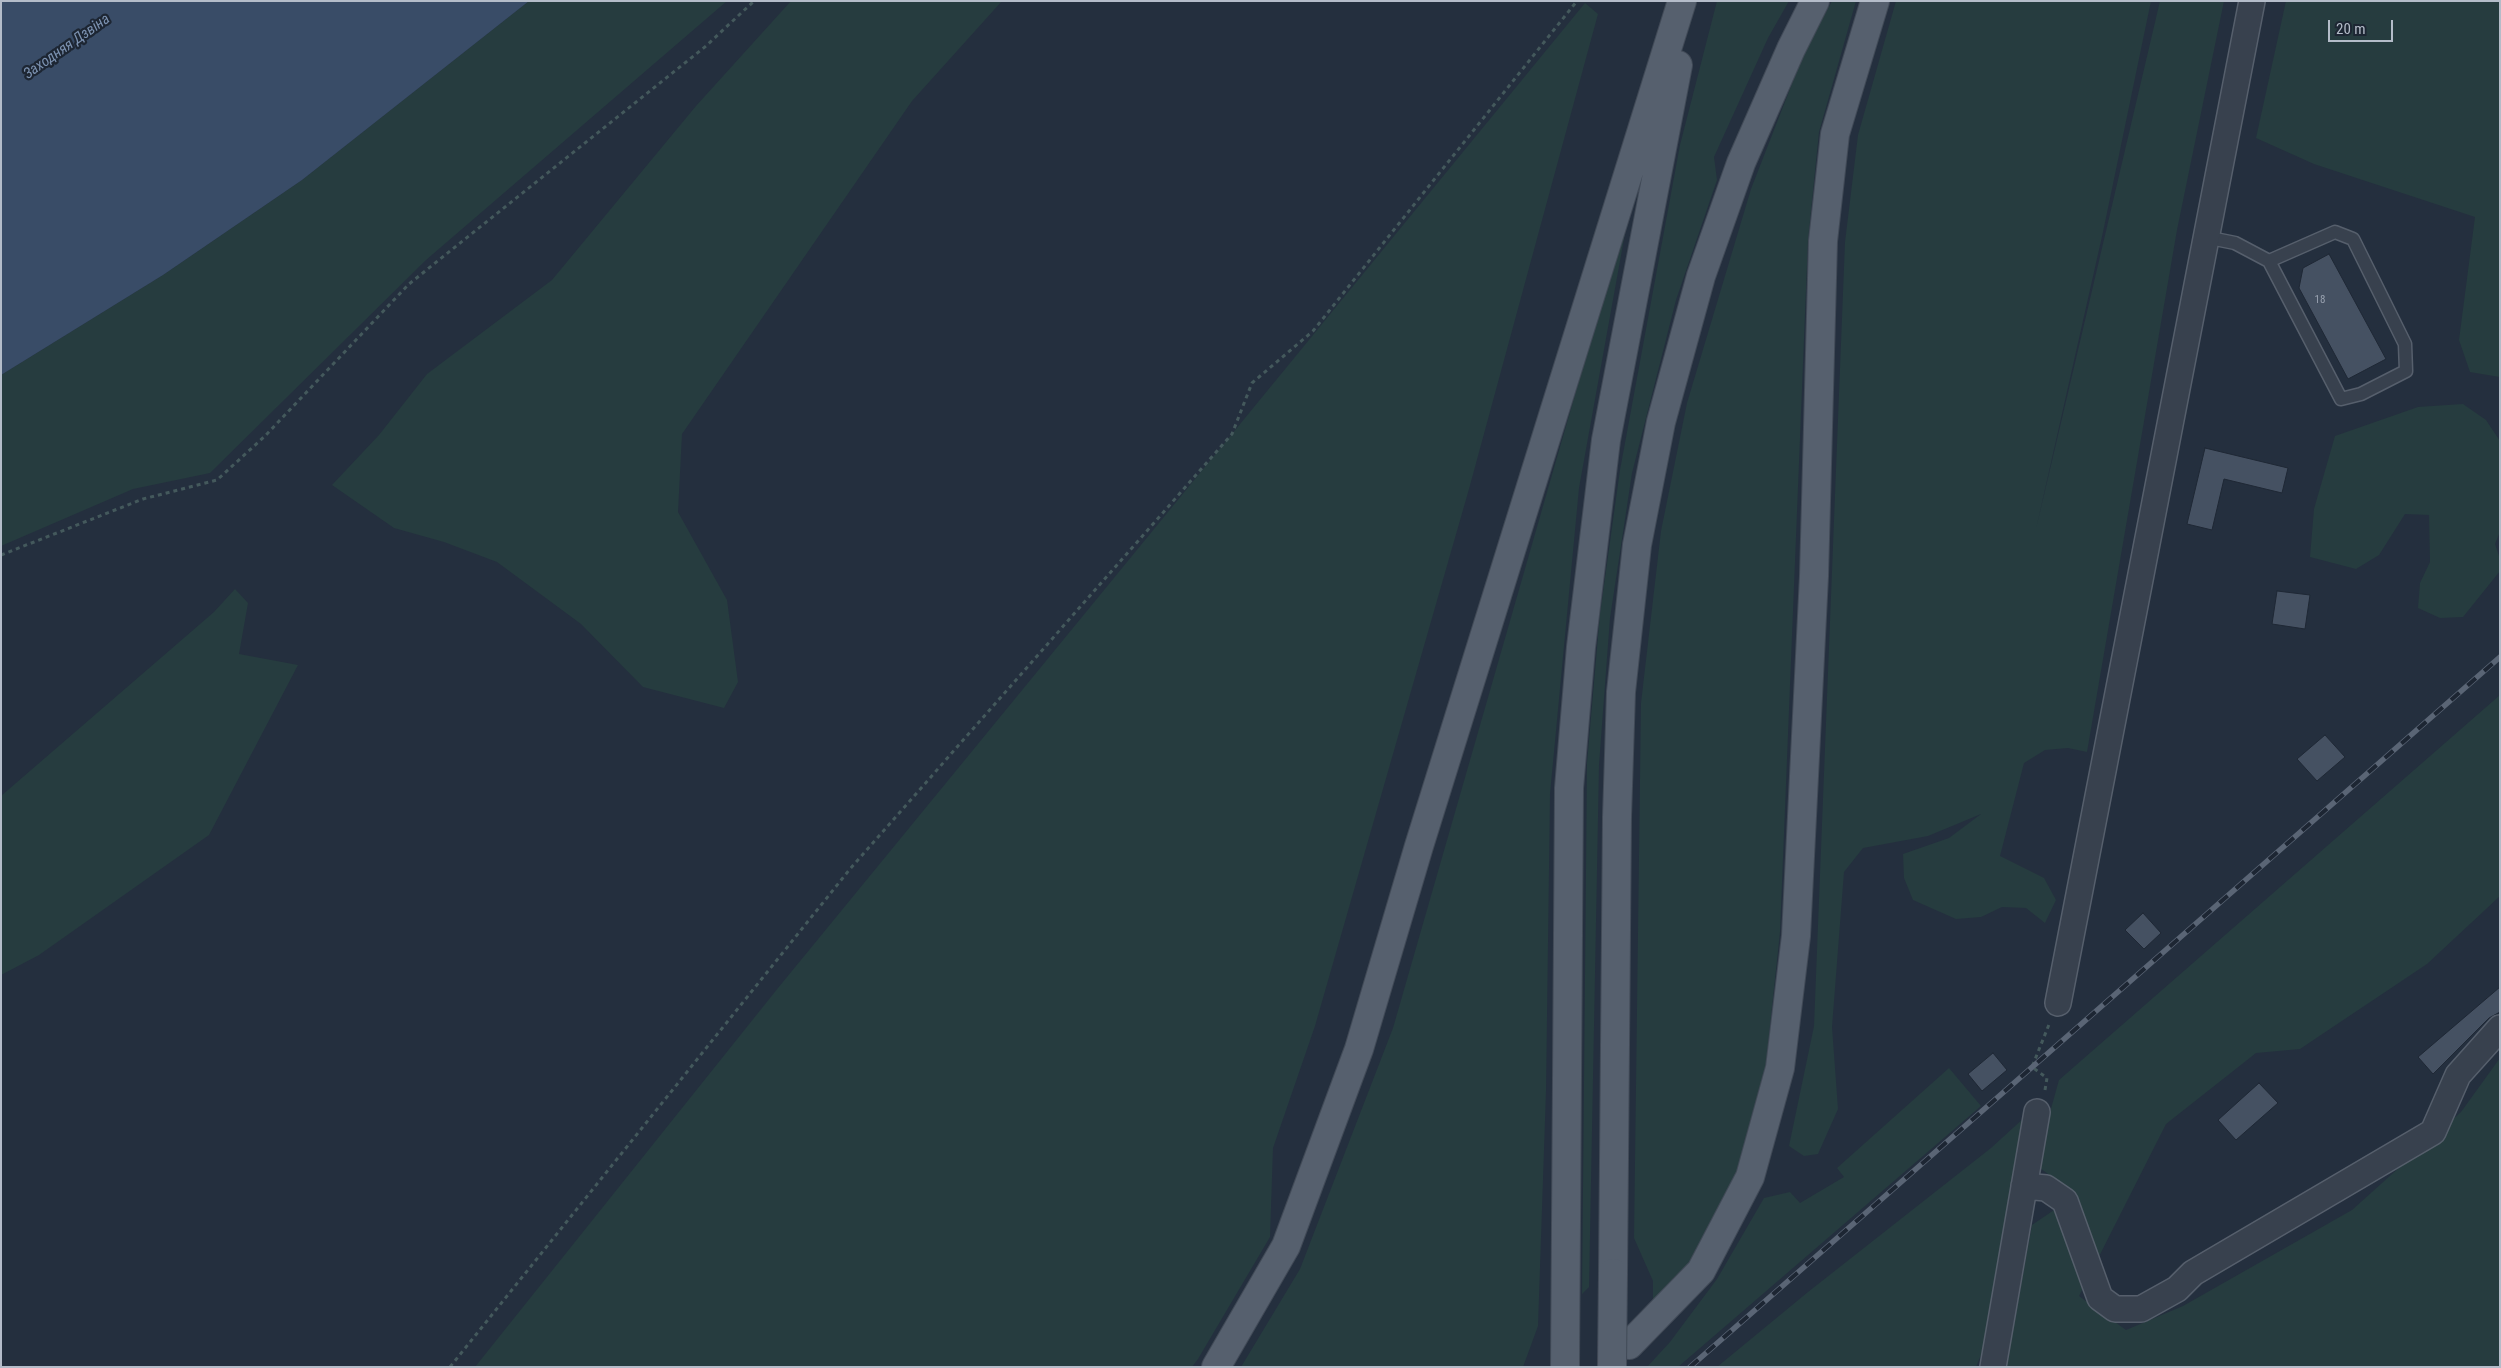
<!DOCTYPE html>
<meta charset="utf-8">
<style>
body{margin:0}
#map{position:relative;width:2501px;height:1368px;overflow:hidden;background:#242f3e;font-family:"Roboto Condensed",sans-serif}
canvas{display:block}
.frame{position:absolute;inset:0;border:2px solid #b4bcc9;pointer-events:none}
.scale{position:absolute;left:2328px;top:20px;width:65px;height:22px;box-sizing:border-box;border:2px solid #b4bcc9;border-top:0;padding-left:6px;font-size:15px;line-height:18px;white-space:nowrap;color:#b4bcc9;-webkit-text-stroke:4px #1d2633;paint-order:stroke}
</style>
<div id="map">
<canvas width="2501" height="1368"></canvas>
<div class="frame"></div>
<div class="scale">20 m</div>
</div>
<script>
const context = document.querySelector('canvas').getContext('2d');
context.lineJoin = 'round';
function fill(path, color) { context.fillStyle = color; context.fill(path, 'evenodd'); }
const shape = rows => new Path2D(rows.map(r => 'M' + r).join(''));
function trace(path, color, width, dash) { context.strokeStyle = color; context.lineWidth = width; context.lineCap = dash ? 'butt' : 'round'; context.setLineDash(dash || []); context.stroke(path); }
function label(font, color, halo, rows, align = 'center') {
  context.font = font + ' "Roboto Condensed",sans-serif'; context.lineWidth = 4.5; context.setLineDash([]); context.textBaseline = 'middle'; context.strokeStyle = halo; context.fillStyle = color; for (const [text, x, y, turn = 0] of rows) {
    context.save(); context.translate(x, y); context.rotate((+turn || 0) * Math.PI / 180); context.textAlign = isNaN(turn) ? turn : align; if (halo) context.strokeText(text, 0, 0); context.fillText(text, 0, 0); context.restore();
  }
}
const green = shape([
 [529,1,727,1,426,260,210,473,133,489,1,546,1,375,163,275,302,180],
 [791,1,1002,1,912,101,682,434,678,512,727,600,738,682,724,708,643,687,581,624,497,562,444,542,394,528,332,485,379,435,427,374,552,280,696,106],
 [1717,1,1789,1,1768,38,1714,157,1717,180,1676,300,1632,473,1610,618,1599,765,1589,1287,1582,1294,1587,763,1600,614,1620,470,1680,145],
 [1832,1,1856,1,1819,132,1808,240,1780,932,1766,1064,1736,1174,1694,1262,1653,1303,1653,1281,1634,1238,1641,703,1661,531,1687,403,1751,189,1804,53],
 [1896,1,2151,1,2103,232,2036,529,2160,1,2224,1,2177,230,2087,752,2068,748,2045,750,2024,763,2000,856,2044,878,2056,900,2045,923,2026,908,2002,907,1981,917,1956,919,1913,900,1904,878,1903,854,1949,838,1981,814,1928,836,1863,848,1844,872,1832,1027,1838,1109,1818,1154,1804,1156,1789,1146,1814,1026,1845,242,1858,135],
 [2286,1,2500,1,2500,377,2470,372,2459,340,2475,217,2314,164,2256,138],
 [1585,3,1598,14,1469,489,1315,1026,1273,1148,1270,1237,1198,1359,1192,1367,475,1367,778,988],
 [1631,200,1579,488,1550,794,1546,1091,1538,1326,1523,1367,1241,1367,1300,1269,1393,1028],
 [2463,404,2486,420,2500,441,2500,532,2495,544,2500,559,2500,571,2463,617,2440,618,2418,608,2420,583,2430,562,2429,515,2405,514,2379,555,2356,569,2310,557,2314,509,2335,436,2418,407],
 [235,589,248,603,239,654,298,665,209,835,39,955,1,975,1,796,214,612],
 [2500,695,2500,896,2427,964,2300,1049,2256,1053,2166,1124,2079,1296,2126,1330,2183,1306,2352,1210,2461,1112,2500,1058,2500,1367,2006,1367,2032,1225,2076,1195,2040,1168,2049,1116,2059,1080],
 [1949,1068,1981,1106,1678,1367,1647,1367,1670,1342,1717,1279,1764,1198,1790,1192,1800,1203,1844,1177,1837,1168],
 [2025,1117,1986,1343,1976,1367,1717,1367,1808,1292,1991,1148]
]);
const water = shape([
 [1,1,529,1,302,180,163,275,1,375]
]);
const building = shape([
 [2329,254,2386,359,2348,379,2299,288,2303,268,2329,254],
 [2205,448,2288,468,2282,493,2224,479,2212,530,2187,524,2205,448],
 [2277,591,2310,595,2305,629,2272,624,2277,591],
 [2325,735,2345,757,2317,781,2297,759,2325,735],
 [2143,913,2161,933,2144,949,2125,930,2143,913],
 [2500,987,2500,1012,2489,1018,2433,1074,2418,1057,2500,987],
 [1993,1053,2007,1070,1982,1091,1968,1074,1993,1053],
 [2259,1083,2278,1103,2236,1140,2218,1120,2259,1083]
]);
const path = shape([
 [1,555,143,499,217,480,265,436,409,284,706,46,754,1],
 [2045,1090,2047,1078,2032,1067,2050,1022],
 [450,1367,850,869,1232,434,1252,383,1313,331,1577,1]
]);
const lane = shape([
 [2205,237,2235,243,2269,261,2341,399,2361,394,2406,371,2405,344,2353,239,2335,232,2269,261]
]);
const street = shape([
 [2058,1003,2252,1],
 [2024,1186,2046,1188,2065,1201,2100,1298,2115,1309,2141,1309,2177,1289,2193,1273,2433,1132,2458,1075,2500,1028],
 [1993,1367,2037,1112]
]);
const primary = shape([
 [1613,1273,1617,817,1621,692,1637,545,1661,422,1701,276,1741,163,1791,49,1815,1],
 [1629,1345,1701,1271,1750,1177,1780,1068,1796,936,1814,576,1823,241,1835,134,1875,1],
 [1216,1367,1286,1246,1359,1049,1419,846,1682,1],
 [1565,1367,1569,788,1581,647,1606,440,1678,65]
]);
const rail = shape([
 [1690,1367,2500,657]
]);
const primaryBridge = shape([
 [1612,1367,1613,1273]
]);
const numberNames = [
 ["18",2320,300]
];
const waterNames = [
 ["Заходняя Дзвіна",67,47,-35]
];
fill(green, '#263c3f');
fill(water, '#394c67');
fill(building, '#455162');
trace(building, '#1f2835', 1);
trace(lane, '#565f6c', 15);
trace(street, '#565f6c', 28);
trace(primary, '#414a57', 30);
trace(path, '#44595c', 3, [4, 4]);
trace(lane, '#38414e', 12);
trace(street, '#38414e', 25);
trace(primary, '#56606e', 28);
trace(rail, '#5a6575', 5.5);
trace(rail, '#1d2633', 4, [11]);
trace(primaryBridge, '#414a57', 30, []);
trace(primaryBridge, '#56606e', 28);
label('11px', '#98a1af', null, numberNames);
label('italic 15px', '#7c92b1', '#1d2633', waterNames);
</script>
